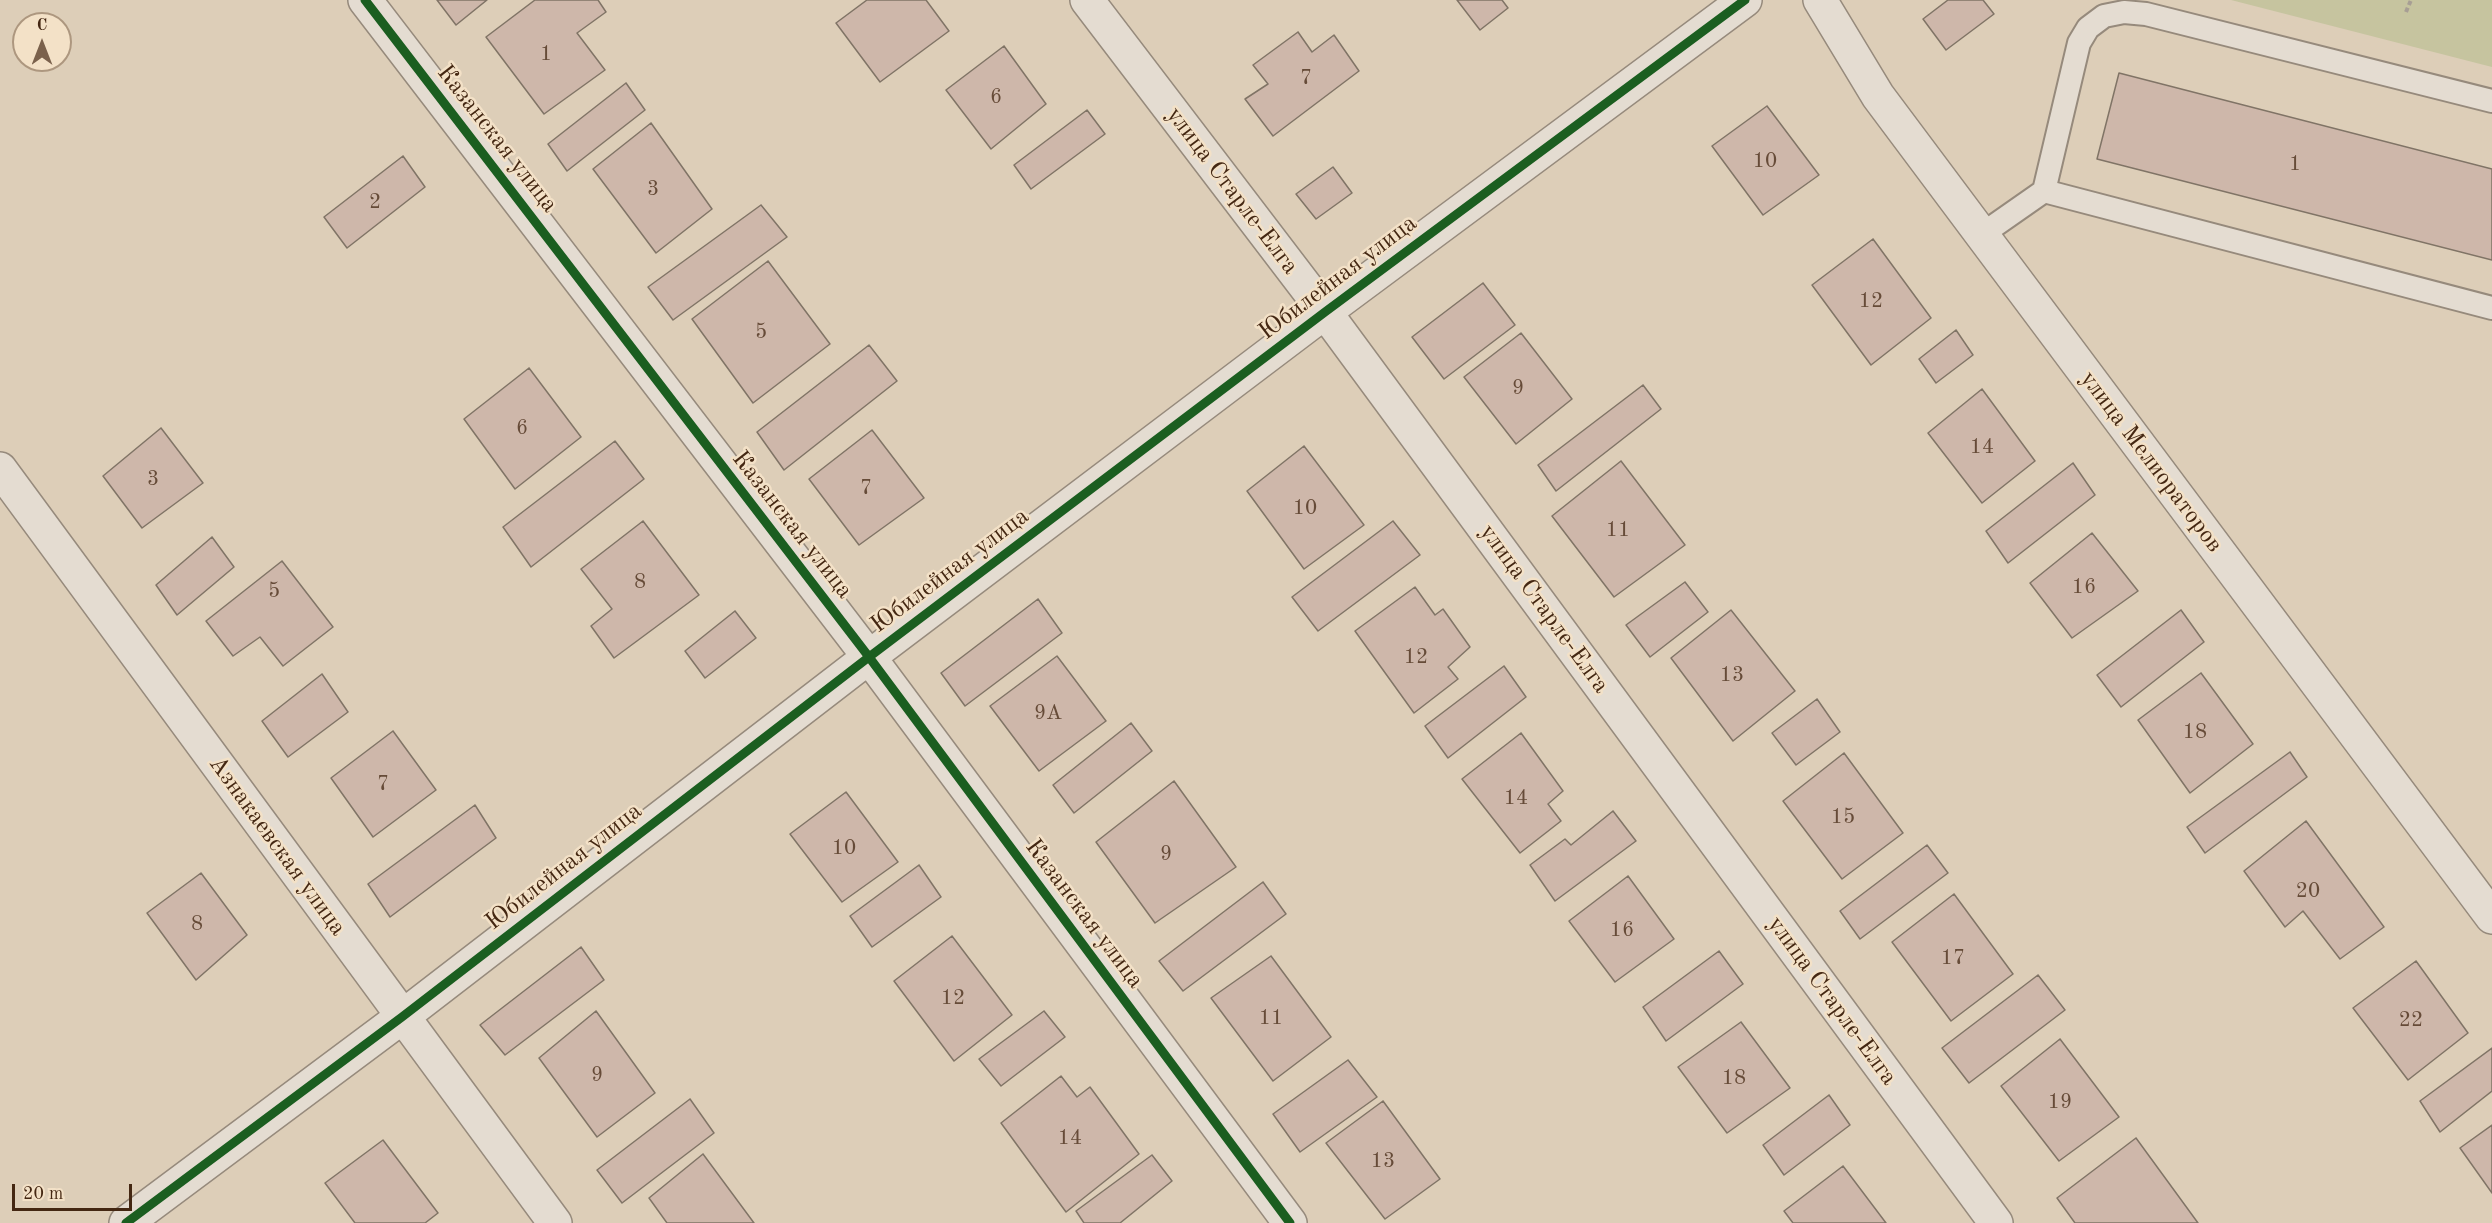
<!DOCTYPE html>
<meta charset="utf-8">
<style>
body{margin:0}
#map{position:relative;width:2492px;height:1223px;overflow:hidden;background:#ddceb8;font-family:"Old Standard TT",serif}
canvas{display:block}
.north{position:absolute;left:12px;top:12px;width:60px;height:60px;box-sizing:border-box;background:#f3e1c7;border:2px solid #ad977f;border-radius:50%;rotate:0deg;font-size:16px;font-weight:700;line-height:24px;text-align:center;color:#442712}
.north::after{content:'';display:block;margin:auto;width:21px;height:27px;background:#7a614c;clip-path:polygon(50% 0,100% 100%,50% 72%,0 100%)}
.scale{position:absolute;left:12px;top:1184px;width:120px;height:27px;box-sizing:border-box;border:3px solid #442712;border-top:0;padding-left:8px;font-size:18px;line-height:21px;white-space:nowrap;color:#442712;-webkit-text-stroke:4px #f3e1c7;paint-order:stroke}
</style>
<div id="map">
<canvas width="2492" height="1223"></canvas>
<div class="north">С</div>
<div class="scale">20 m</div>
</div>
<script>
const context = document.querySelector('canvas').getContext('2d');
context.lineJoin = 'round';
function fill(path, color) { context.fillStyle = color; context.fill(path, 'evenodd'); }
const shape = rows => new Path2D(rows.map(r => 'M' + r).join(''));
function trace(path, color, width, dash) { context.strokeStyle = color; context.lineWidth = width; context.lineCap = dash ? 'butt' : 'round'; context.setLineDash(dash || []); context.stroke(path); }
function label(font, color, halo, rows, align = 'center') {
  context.font = font + ' "Old Standard TT",serif'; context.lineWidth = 5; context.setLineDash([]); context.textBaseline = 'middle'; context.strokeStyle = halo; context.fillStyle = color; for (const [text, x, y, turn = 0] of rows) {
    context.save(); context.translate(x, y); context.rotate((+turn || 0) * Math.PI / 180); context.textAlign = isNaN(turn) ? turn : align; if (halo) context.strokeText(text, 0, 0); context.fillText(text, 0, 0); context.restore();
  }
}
const green = shape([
 [2231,0,2492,0,2492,67]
]);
const building = shape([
 [437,0,487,0,456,25,437,0],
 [535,0,598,0,606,12,577,33,605,70,544,114,486,37,535,0],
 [867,0,926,0,949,31,880,82,836,23,867,0],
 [1457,0,1502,0,1508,8,1480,30,1457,0],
 [1948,0,1983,0,1994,14,1946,50,1923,19,1948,0],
 [1298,32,1312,52,1334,35,1359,71,1273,136,1245,99,1268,84,1253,65,1298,32],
 [1004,46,1046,104,991,149,946,90,1004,46],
 [2119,73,2492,169,2492,260,2097,159,2119,73],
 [626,83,645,110,567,171,548,144,626,83],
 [1767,106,1819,175,1763,215,1712,146,1767,106],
 [1087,110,1105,134,1031,189,1014,165,1087,110],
 [651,123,712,209,656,253,593,169,651,123],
 [403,156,425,187,347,248,324,217,403,156],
 [1333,167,1352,193,1316,219,1296,194,1333,167],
 [761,205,787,237,673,320,648,287,761,205],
 [1873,239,1931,318,1871,365,1812,285,1873,239],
 [768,261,830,344,753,403,692,319,768,261],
 [1483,283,1515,325,1444,379,1412,337,1483,283],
 [1956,330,1973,355,1936,383,1919,359,1956,330],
 [1521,333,1572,399,1516,444,1464,377,1521,333],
 [869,345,897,381,784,470,757,432,869,345],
 [529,368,581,437,515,489,464,419,529,368],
 [1643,385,1661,409,1556,491,1538,465,1643,385],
 [1982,389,2035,461,1982,503,1928,433,1982,389],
 [161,428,203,483,142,528,103,476,161,428],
 [872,430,924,498,859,545,809,479,872,430],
 [615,441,644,479,531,567,503,527,615,441],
 [1304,446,1364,525,1304,569,1247,491,1304,446],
 [1621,461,1685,545,1614,597,1552,516,1621,461],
 [2073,463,2095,495,2008,563,1986,531,2073,463],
 [643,521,699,595,614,658,591,626,612,609,581,569,643,521],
 [1393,521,1420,555,1318,631,1292,597,1393,521],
 [2092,533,2138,591,2072,638,2030,583,2092,533],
 [212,537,234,567,177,615,156,585,212,537],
 [282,561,333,627,283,666,260,637,233,656,206,621,282,561],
 [1685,582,1708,612,1650,657,1626,625,1685,582],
 [1415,587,1435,615,1443,609,1470,647,1448,667,1458,679,1414,713,1355,631,1415,587],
 [1038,599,1062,633,965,706,941,673,1038,599],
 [1731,610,1795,691,1733,741,1671,658,1731,610],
 [2181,610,2204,642,2121,707,2097,675,2181,610],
 [735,611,756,638,705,678,685,651,735,611],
 [1057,656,1106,721,1039,771,990,706,1057,656],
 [1504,666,1526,697,1448,758,1425,726,1504,666],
 [2201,673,2253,744,2190,793,2138,720,2201,673],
 [322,674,348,712,288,757,262,721,322,674],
 [1817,699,1840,732,1796,765,1772,733,1817,699],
 [1131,723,1152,751,1074,813,1053,785,1131,723],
 [393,731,436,790,373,837,331,778,393,731],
 [1521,733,1563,791,1548,804,1561,821,1520,853,1462,779,1521,733],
 [2290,752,2307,777,2205,853,2187,827,2290,752],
 [1844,753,1903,833,1842,879,1783,801,1844,753],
 [1174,781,1236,867,1155,923,1096,842,1174,781],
 [846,792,898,862,842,902,790,834,846,792],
 [475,805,496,838,390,917,368,884,475,805],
 [1613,811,1636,841,1555,901,1530,865,1565,839,1571,845,1613,811],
 [2306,821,2384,927,2340,959,2303,911,2285,927,2244,871,2306,821],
 [1927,845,1948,873,1860,939,1840,911,1927,845],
 [919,865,941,897,872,947,850,916,919,865],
 [201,873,247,935,196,980,147,913,201,873],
 [1628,876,1674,939,1615,982,1569,921,1628,876],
 [1263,882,1286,914,1183,991,1159,961,1263,882],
 [1954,894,2013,974,1951,1021,1892,942,1954,894],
 [952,936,1012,1015,954,1061,894,981,952,936],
 [581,947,604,980,505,1055,480,1025,581,947],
 [1719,951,1743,984,1666,1041,1643,1007,1719,951],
 [1271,956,1331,1037,1273,1081,1211,998,1271,956],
 [2416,961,2468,1033,2408,1080,2353,1008,2416,961],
 [2038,975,2065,1010,1969,1083,1942,1048,2038,975],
 [596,1011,655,1093,597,1137,539,1058,596,1011],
 [1044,1011,1065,1037,1001,1086,979,1059,1044,1011],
 [1741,1022,1790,1088,1727,1133,1678,1067,1741,1022],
 [2060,1039,2119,1117,2059,1161,2001,1086,2060,1039],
 [2492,1048,2492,1091,2440,1132,2420,1101,2492,1048],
 [1348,1060,1377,1097,1300,1152,1273,1114,1348,1060],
 [1061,1076,1077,1097,1090,1087,1139,1154,1066,1212,1001,1123,1061,1076],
 [1829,1095,1850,1125,1784,1175,1763,1145,1829,1095],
 [690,1099,714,1133,622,1203,597,1170,690,1099],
 [1383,1101,1440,1179,1385,1219,1326,1143,1383,1101],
 [2492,1125,2492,1193,2460,1148,2492,1125],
 [2136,1138,2198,1223,2075,1223,2057,1198,2136,1138],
 [383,1140,438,1213,425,1223,355,1223,325,1183,383,1140],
 [703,1154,754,1223,667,1223,649,1198,703,1154],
 [1152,1155,1172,1181,1120,1223,1084,1223,1076,1211,1152,1155],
 [1843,1166,1886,1223,1793,1223,1784,1211,1843,1166]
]);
const path = shape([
 [2406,12,2411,0]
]);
const service = shape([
 [2044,191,2492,308],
 [1981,235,2044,191,2079,43,2088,28,2104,16,2124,12,2146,14,2492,101]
]);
const minor = shape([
 [365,0,869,657,1290,1223],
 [1087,0,1325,312,1996,1223],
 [1820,0,1878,96,2492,917],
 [0,469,555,1223],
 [126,1223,402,1017,869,657,1325,312,1745,0]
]);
const cycleway = shape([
 [365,0,869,657,1290,1223],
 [126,1223,402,1017,869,657,1325,312,1745,0]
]);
const numberNames = [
 ["1",546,54],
 ["7",1306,78],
 ["6",996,97],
 ["10",1765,161],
 ["1",2295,164],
 ["3",653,189],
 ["2",375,202],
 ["12",1871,301],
 ["5",761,332],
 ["9",1518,388],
 ["6",522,428],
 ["14",1982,447],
 ["3",153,479],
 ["7",866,488],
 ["10",1305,508],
 ["11",1618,530],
 ["8",640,582],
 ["16",2084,587],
 ["5",274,591],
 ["12",1416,657],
 ["13",1732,675],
 ["9А",1048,713],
 ["18",2195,732],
 ["7",383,784],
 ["14",1516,798],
 ["15",1843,817],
 ["10",844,848],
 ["9",1166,854],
 ["20",2308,891],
 ["8",197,924],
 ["16",1622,930],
 ["17",1953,958],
 ["12",953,998],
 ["11",1271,1018],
 ["22",2411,1020],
 ["9",597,1075],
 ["18",1734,1078],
 ["19",2060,1102],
 ["14",1070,1138],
 ["13",1383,1161]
];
const streetNames = [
 ["Казанская улица",497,139,52],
 ["улица Старле-Елга",1232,191,53],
 ["Юбилейная улица",1338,278,-37],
 ["улица Мелиораторов",2151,462,53],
 ["Казанская улица",792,525,52],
 ["Юбилейная улица",950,571,-37],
 ["улица Старле-Елга",1544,609,54],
 ["Азнакаевская улица",277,846,54],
 ["Юбилейная улица",564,867,-38],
 ["Казанская улица",1084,914,53],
 ["улица Старле-Елга",1832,1001,54]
];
fill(green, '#c6c49f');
fill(building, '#ceb7aa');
trace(building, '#807466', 1.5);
trace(service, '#968a7c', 26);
trace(minor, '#968a7c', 36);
trace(path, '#a79e94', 4, [4.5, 3]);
trace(service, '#e4dcd1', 22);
trace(minor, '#e4dcd1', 33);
trace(cycleway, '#1b5e20', 9);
label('21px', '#664b38', null, numberNames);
label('24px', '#442712', '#f3e1c7', streetNames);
</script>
